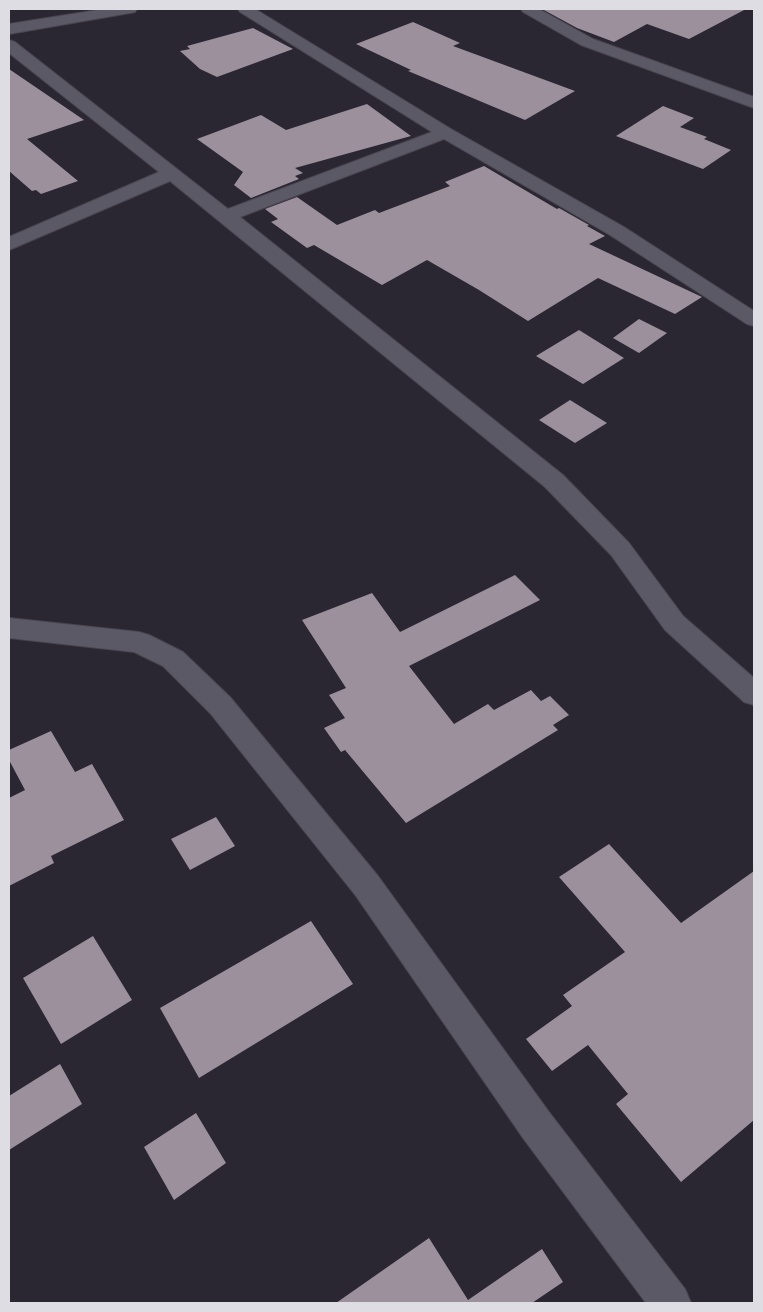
<!DOCTYPE html>
<style>
body{margin:0}
#map{position:relative;width:763px;height:1312px;overflow:hidden;background:#2a2733;font-family:Arial,sans-serif}
canvas{display:block}
.frame{position:absolute;inset:0;border:10px solid #dedde4;pointer-events:none}
</style>
<div id="map">
<canvas width="763" height="1312"></canvas>
<div class="frame"></div>
</div>
<script>
const context = document.querySelector('canvas').getContext('2d');
context.lineJoin = 'round';
function fill(path, color) { context.fillStyle = color; context.fill(path, 'evenodd'); }
const shape = rows => new Path2D(rows.map(r => 'M' + r).join(''));
function trace(path, color, width, dash) { context.strokeStyle = color; context.lineWidth = width; context.lineCap = dash ? 'butt' : 'round'; context.setLineDash(dash || []); context.stroke(path); }
const building = shape([
 [542,9,746,9,689,39,647,24,614,42,577,28],
 [413,22,460,43,453,46,575,91,525,120,408,71,411,70,356,44],
 [253,28,293,49,217,77,200,69,180,51,190,49,187,46],
 [9,69,84,120,27,139,78,181,41,194,36,190,32,191,9,171],
 [367,104,411,136,295,168,303,173,295,176,299,179,251,198,234,185,243,172,197,139,261,115,286,130],
 [663,106,694,118,680,127,707,137,704,139,731,150,703,169,616,136],
 [484,166,557,209,559,208,589,225,587,226,605,236,589,244,702,297,675,314,598,278,528,321,479,290,427,260,382,285,314,245,307,248,271,222,278,219,265,209,297,197,337,225,375,210,379,213,450,186,445,182],
 [639,319,667,333,639,353,613,338],
 [579,330,624,358,583,384,536,356],
 [570,400,607,423,575,443,539,420],
 [515,575,540,600,409,666,454,724,488,704,494,710,531,690,541,701,550,696,569,715,553,725,558,730,406,823,345,750,341,752,324,728,345,718,329,695,346,688,302,620,372,593,400,632],
 [51,731,75,772,92,764,124,820,51,856,54,863,9,886,9,798,25,790,9,760,9,750],
 [216,817,235,846,190,870,171,839],
 [609,844,681,923,754,871,754,1120,681,1182,616,1104,628,1094,588,1045,552,1071,526,1039,572,1006,563,995,625,952,559,877],
 [311,921,353,984,199,1078,160,1008],
 [93,936,132,1000,61,1044,23,978],
 [60,1064,82,1104,9,1150,9,1096],
 [196,1113,226,1163,174,1200,144,1147],
 [429,1238,468,1300,542,1249,563,1282,532,1303,336,1303]
]);
const minor = shape([
 [104,9,137,9,135,12,130,13,9,34,9,24,104,9],
 [238,9,255,9,451,129,624,227,754,311,754,326,747,324,610,235,444,139,240,217,563,475,629,543,683,616,754,678,754,705,744,702,665,630,611,555,545,487,170,181,9,250,9,237,159,172,9,53,9,40,15,42,228,209,432,132,240,12,238,9],
 [521,9,539,9,593,39,754,97,754,108,581,45,523,12,521,9],
 [9,618,139,632,149,635,183,652,230,697,378,876,549,1112,685,1289,691,1303,646,1303,523,1138,356,896,210,713,163,666,134,652,9,638,9,618]
]);
fill(building, '#9b909b');
trace(minor, '#48454f', 2);
fill(minor, '#5c5966');
</script>
